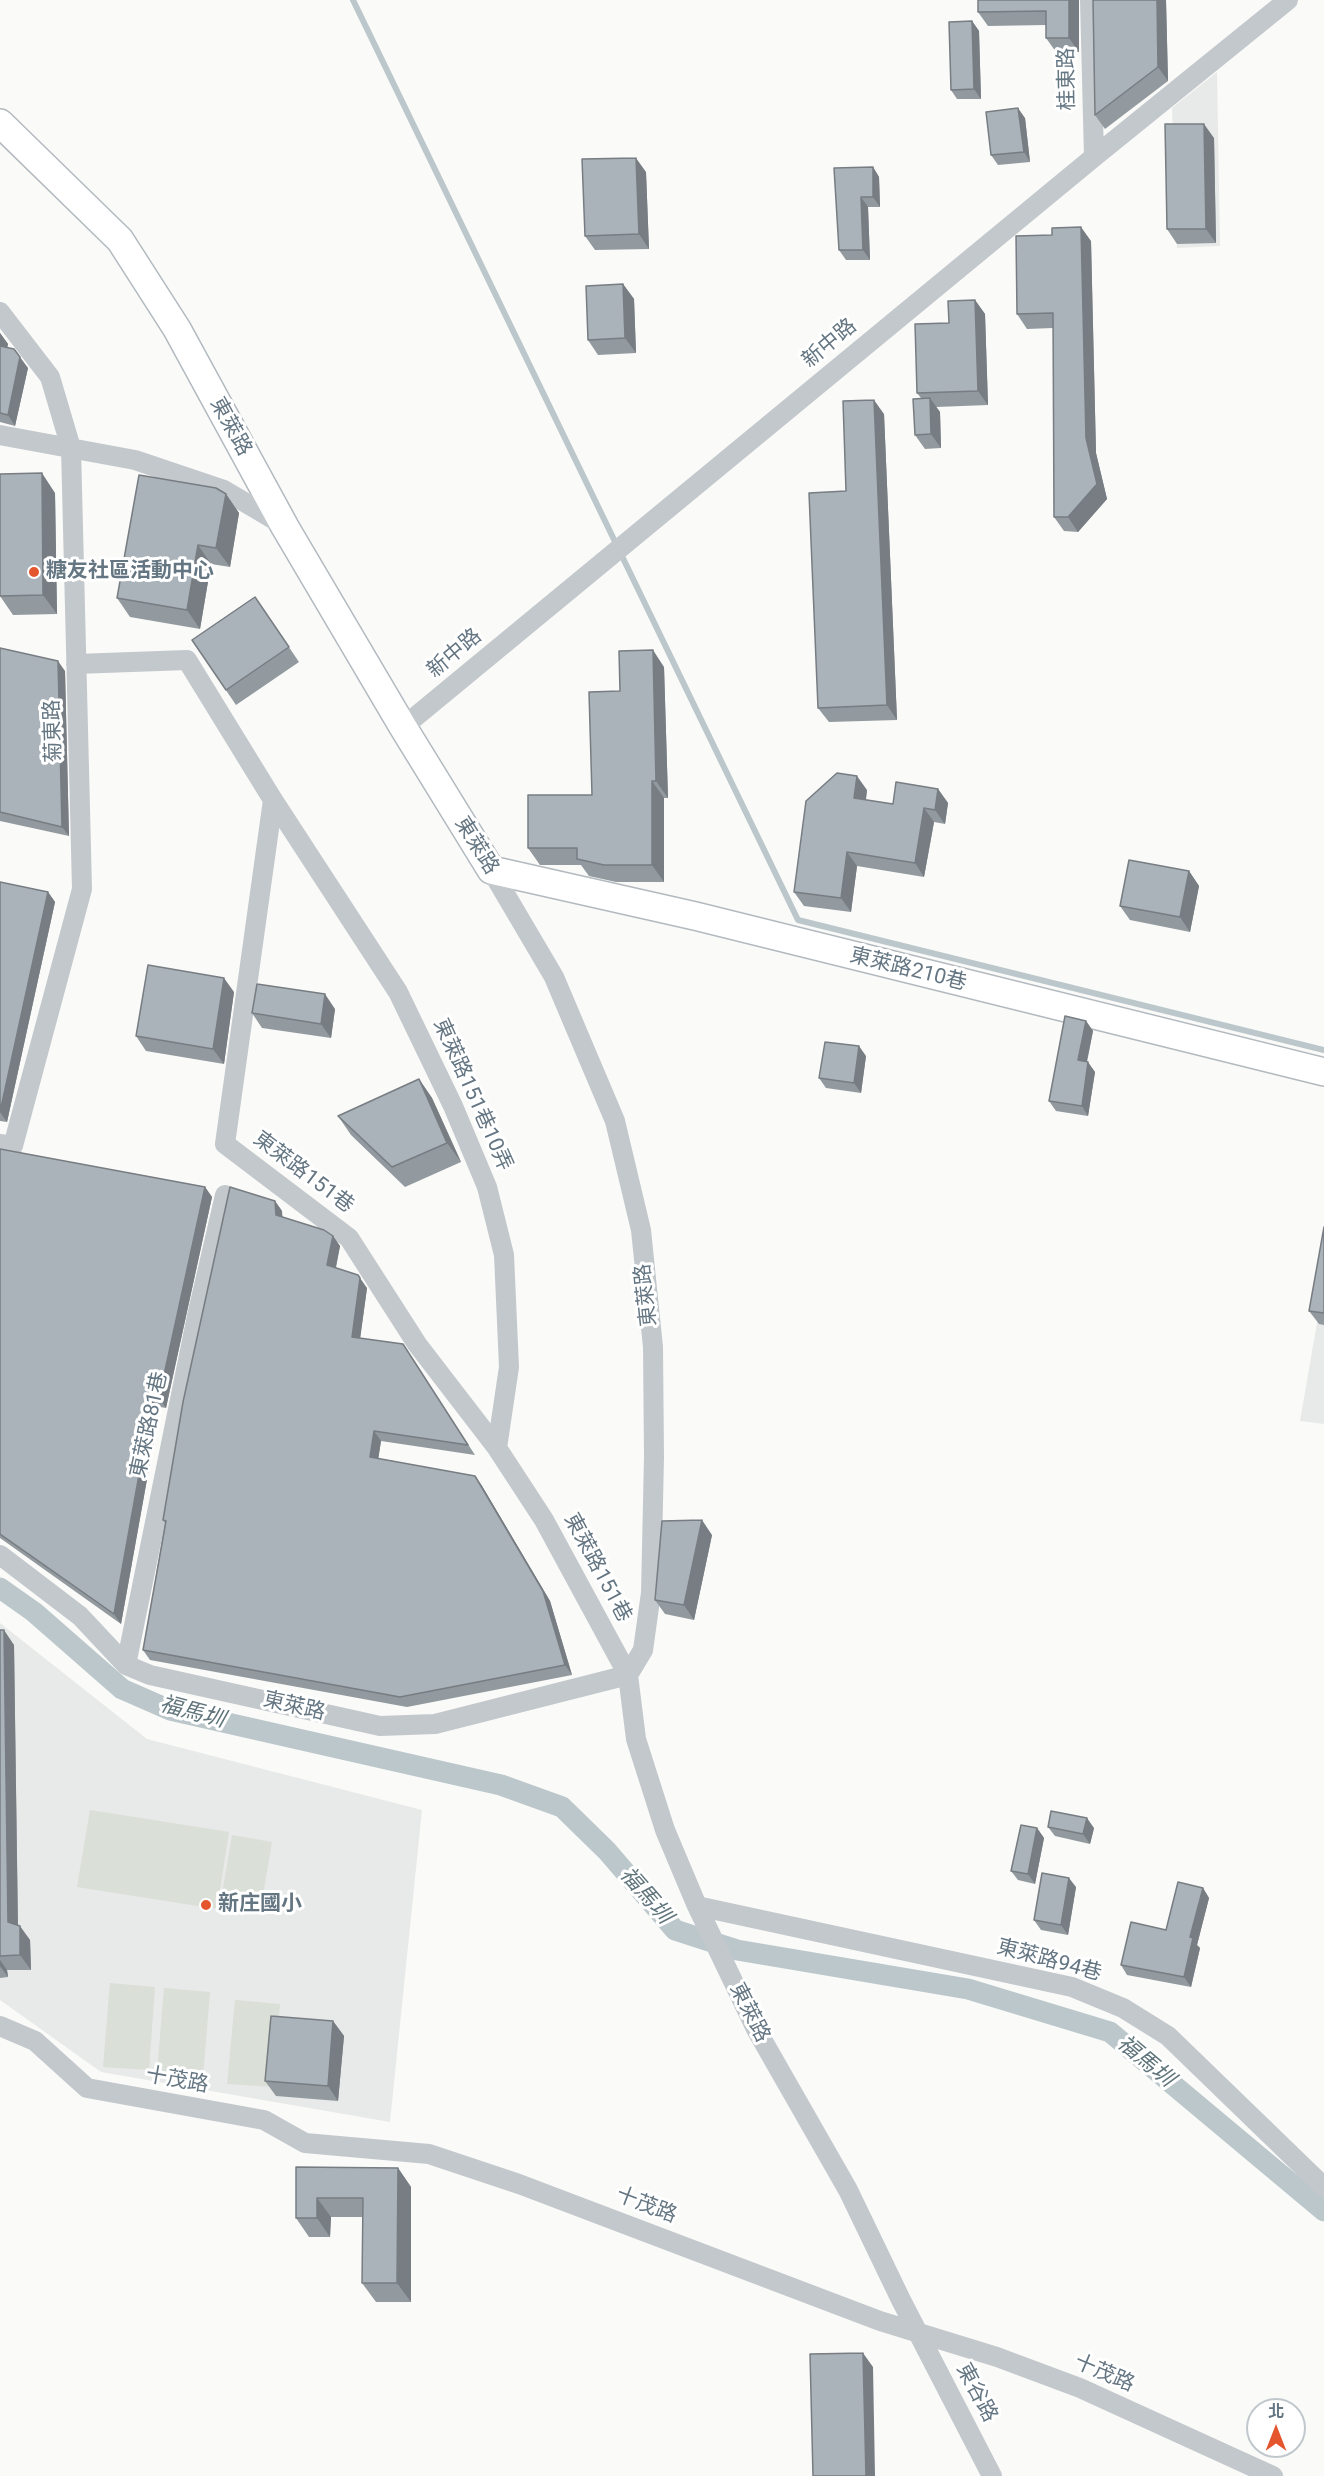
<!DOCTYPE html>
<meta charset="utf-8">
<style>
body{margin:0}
#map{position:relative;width:1324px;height:2476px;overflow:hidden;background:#fafaf8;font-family:Roboto,"Noto Sans TC",sans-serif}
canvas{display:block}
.north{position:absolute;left:1246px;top:2398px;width:60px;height:60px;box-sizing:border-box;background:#fff;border:2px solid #c1c8cd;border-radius:50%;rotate:0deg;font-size:16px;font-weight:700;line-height:24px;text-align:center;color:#657683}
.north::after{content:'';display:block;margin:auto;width:21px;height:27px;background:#e4572e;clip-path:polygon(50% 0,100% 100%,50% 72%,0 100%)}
</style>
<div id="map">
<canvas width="1324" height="2476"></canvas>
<div class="north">北</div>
</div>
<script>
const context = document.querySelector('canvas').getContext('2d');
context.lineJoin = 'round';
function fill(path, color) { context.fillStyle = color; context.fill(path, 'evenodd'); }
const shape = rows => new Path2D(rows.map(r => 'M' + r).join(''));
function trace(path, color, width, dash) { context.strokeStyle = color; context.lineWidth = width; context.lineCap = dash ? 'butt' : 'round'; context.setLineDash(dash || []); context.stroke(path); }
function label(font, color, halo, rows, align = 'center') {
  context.font = font + ' Roboto,"Noto Sans TC",sans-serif'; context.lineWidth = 6; context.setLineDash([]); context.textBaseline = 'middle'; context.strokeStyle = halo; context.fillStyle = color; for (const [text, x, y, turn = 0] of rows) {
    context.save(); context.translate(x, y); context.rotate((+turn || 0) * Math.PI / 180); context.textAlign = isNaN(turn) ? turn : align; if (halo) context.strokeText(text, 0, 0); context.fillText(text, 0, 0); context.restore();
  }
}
const built = shape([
 [1217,72,1220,246,1177,248,1172,108],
 [1324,1282,1324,1424,1300,1421],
 [0,1623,147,1739,422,1810,390,2122,101,2072,0,2000]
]);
const green = shape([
 [90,1810,229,1832,217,1909,77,1887],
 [232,1835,272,1842,260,1913,220,1906],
 [110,1983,155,1987,149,2070,103,2067],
 [164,1988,210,1992,203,2076,157,2072],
 [235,2000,280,2004,273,2087,227,2084]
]);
const stream = shape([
 [353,0,798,920,1324,1050]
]);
const canal = shape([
 [0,1588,34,1612,122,1689,170,1710,501,1785,562,1807,607,1851,675,1930,737,1950,968,1989,1110,2032,1324,2211]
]);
const street = shape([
 [1090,0,1094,157],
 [0,312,50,377,71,448,82,889,13,1146,0,1144],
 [0,435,135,460,224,490,283,525],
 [76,664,187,660,273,800,398,992,453,1106,487,1187,504,1255,509,1367,497,1448],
 [403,727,1094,157,1288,0],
 [273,800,225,1144,349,1238,417,1344,497,1448,544,1520,628,1675],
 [491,870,554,977,615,1121,641,1230,653,1347,654,1457,651,1593,643,1650,628,1675,636,1739,665,1830,697,1906,756,2029,848,2190,901,2300,992,2476],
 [0,1555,80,1616,126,1665,150,1675,380,1726,435,1724,628,1675],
 [126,1665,197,1316,225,1195],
 [697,1906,1072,1987,1123,2008,1168,2036,1324,2187],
 [0,2026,35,2041,87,2088,264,2120,305,2143,429,2154,519,2184,880,2321,997,2357,1080,2388,1273,2476]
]);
const secondary = shape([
 [0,123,120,240,177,329,285,527,403,727,491,870,695,916,1324,1072]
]);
const wall = shape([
 [1079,0,1079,52,1056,52,1046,38,1046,25,988,26,978,12],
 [1166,0,1168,81,1105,129,1095,115],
 [972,21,979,31,981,99,957,99,951,90],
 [1025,118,1030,162,998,165,991,155],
 [1214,138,1216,243,1177,244,1167,229],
 [873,167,879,177,880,207,868,207,870,260,846,260,839,250],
 [646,172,649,249,595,250,585,236],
 [1091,241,1096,453,1107,499,1078,532,1064,531,1054,517,1053,328,1027,329,1017,314],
 [623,284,634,299,636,353,598,355,588,340],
 [975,300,985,314,988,405,936,407,940,412,941,448,925,449,915,435,921,398,917,393,949,323],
 [0,333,8,344,7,348,28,368,15,426,0,422],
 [884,414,897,720,829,722,818,708,846,491],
 [0,474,55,493,57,614,13,615,0,596],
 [226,494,239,513,230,567,211,564,200,629,130,617,117,598],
 [255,597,299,662,236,705,192,640],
 [0,648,65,671,69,836,0,821],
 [664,667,668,798,664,798,664,882,616,882,589,876,581,865,540,865,528,848,592,795,620,691],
 [938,789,948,803,945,824,934,822,924,877,857,866,851,912,804,906,794,892,867,790,866,800,893,804],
 [1189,871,1199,886,1190,932,1130,920,1120,906],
 [0,882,48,892,55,902,7,1122,0,1121],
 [234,992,224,1064,146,1051,136,1036],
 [335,1009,331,1038,262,1028,252,1013],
 [1086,1021,1093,1031,1087,1062,1095,1072,1088,1116,1056,1111,1049,1101],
 [866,1056,861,1093,826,1088,819,1078],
 [419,1079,432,1098,461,1162,405,1187,351,1135,338,1116],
 [0,1149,205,1187,212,1197,166,1408,160,1407,121,1624,0,1538],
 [275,1201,282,1211,282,1217,333,1236,340,1246,336,1268,367,1288,360,1338,403,1344,475,1455,381,1441,378,1459,475,1476,482,1486,550,1601,572,1675,407,1707,150,1660,143,1650,165,1523,163,1520],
 [1324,1227,1324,1325,1319,1324,1309,1311],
 [712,1535,694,1620,665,1614,655,1600],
 [0,1630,14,1645,18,1925,30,1940,31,1970,7,1970,8,1977,0,1978],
 [1048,1827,1094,1828,1090,1844,1055,1836],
 [1037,1828,1044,1838,1035,1884,1018,1880,1011,1871],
 [1076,1887,1068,1935,1041,1930,1034,1920],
 [1203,1888,1209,1898,1197,1945,1200,1948,1191,1987,1127,1975,1121,1965,1166,1930],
 [333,2021,344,2036,338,2101,276,2096,265,2081],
 [296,2167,398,2168,411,2187,411,2302,376,2302,362,2283,363,2217,331,2217,330,2237,309,2237,296,2218]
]);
const shadedWall = shape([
 [1069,0,1079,0,1079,52,1069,38],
 [1157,0,1166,0,1168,81,1158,67],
 [972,21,979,31,981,99,974,89],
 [1018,108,1025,118,1030,162,1024,152],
 [1204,124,1214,138,1216,243,1206,229],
 [636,158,646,172,649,249,639,234],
 [873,167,879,177,880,207,873,197],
 [861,197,868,207,870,260,863,250],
 [1081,227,1091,241,1096,453,1107,499,1078,532,1068,517,1086,438],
 [623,284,634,299,636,353,625,338],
 [975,300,985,314,988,405,978,391],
 [0,333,8,344,5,357,0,349],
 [20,357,28,368,15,426,8,415],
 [930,398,940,412,941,448,931,434],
 [874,400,884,414,897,720,887,705],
 [42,473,55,493,57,614,43,595],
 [226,494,239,513,230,567,216,548],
 [198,545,211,564,200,629,187,610],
 [653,650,664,667,668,798,656,781],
 [58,661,65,671,69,836,62,827],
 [857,776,867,790,864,812,854,798],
 [652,781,664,798,664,882,652,865],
 [938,789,948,803,945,824,935,810],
 [924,808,934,822,924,877,915,863],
 [847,852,857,866,851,912,841,898],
 [1189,871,1199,886,1190,932,1180,917],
 [48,892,55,902,7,1122,0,1112],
 [224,978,234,992,224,1064,213,1049],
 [325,994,335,1009,331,1038,321,1024],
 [1086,1021,1093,1031,1085,1070,1078,1060],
 [859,1046,866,1056,861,1093,854,1083],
 [1088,1062,1095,1072,1088,1116,1082,1106],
 [419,1079,432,1098,461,1162,447,1143],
 [205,1187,212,1197,166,1408,159,1398],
 [275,1201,282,1211,283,1224,276,1215],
 [333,1236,340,1246,334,1275,327,1265],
 [358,1275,367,1288,359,1347,352,1337],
 [153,1397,160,1407,121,1624,114,1614],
 [374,1431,381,1441,377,1467,370,1457],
 [475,1476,482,1486,550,1601,572,1675,565,1665],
 [702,1520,712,1535,694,1620,684,1605],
 [4,1630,14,1645,18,1937,8,1922],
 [1087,1818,1094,1828,1090,1844,1083,1834],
 [1037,1828,1044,1838,1035,1884,1028,1874],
 [1069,1878,1076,1887,1068,1935,1061,1925],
 [1203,1888,1209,1898,1197,1945,1200,1948,1191,1987,1184,1977,1190,1937],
 [20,1926,30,1940,31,1970,20,1955],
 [0,1960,7,1970,8,1977,0,1966],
 [333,2021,344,2036,338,2101,328,2086],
 [398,2168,411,2187,411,2302,397,2283],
 [317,2198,331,2217,330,2237,317,2218],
 [863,2353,873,2367,875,2476,866,2476]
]);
const building = shape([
 [978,0,1069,0,1069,38,1046,38,1046,11,978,12,978,0],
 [1093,0,1157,0,1158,67,1095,115,1093,0],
 [972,21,974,89,951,90,949,22,972,21],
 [1018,108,1024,152,991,155,986,112,1018,108],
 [1165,124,1204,124,1206,229,1167,229,1165,124],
 [636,158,639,234,585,236,582,159,636,158],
 [873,167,873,197,861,197,863,250,839,250,834,168,873,167],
 [1081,227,1086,438,1097,484,1068,517,1054,517,1053,313,1017,314,1016,236,1052,235,1052,228,1081,227],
 [623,284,625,338,588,340,586,286,623,284],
 [975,300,978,391,917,393,915,324,949,323,948,301,975,300],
 [0,346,14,349,20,357,8,415,0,413,0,346],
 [930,398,931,434,915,435,913,399,930,398],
 [874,400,887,705,818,708,809,493,846,491,843,401,874,400],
 [42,473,43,595,0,596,0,474,42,473],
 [139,475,216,488,226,494,216,548,198,545,187,610,117,598,139,475],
 [255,597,289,647,226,690,192,640,255,597],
 [0,648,58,661,62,827,0,812,0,648],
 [653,650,656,781,652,781,652,865,604,865,577,859,577,848,528,848,528,795,592,795,589,692,620,691,619,651,653,650],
 [837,773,857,776,854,798,893,804,896,782,938,789,935,810,924,808,915,863,847,852,841,898,794,892,806,801,837,773],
 [1129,860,1189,871,1180,917,1120,906,1129,860],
 [0,882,48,892,0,1112,0,882],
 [148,965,224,978,213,1049,136,1036,148,965],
 [257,984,325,994,321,1024,252,1013,257,984],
 [1065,1016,1086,1021,1078,1060,1088,1062,1082,1106,1049,1101,1065,1016],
 [825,1042,859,1046,854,1083,819,1078,825,1042],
 [419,1079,447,1143,392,1167,338,1116,419,1079],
 [0,1149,205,1187,159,1398,153,1397,114,1614,0,1534,0,1149],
 [230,1187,275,1201,276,1215,324,1230,333,1236,327,1265,358,1275,360,1278,352,1337,403,1344,468,1445,374,1431,370,1457,475,1476,543,1591,565,1665,400,1697,143,1650,166,1521,163,1520,183,1402,230,1187],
 [1324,1227,1324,1313,1309,1311,1324,1227],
 [702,1520,684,1605,655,1600,662,1521,702,1520],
 [0,1630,4,1630,8,1922,20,1926,20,1955,0,1956,0,1630],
 [1051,1811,1087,1818,1083,1834,1048,1827,1051,1811],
 [1021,1825,1037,1828,1028,1874,1011,1871,1021,1825],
 [1042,1873,1069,1878,1061,1925,1034,1920,1042,1873],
 [1178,1882,1203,1888,1190,1937,1193,1938,1184,1977,1121,1965,1131,1922,1166,1930,1178,1882],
 [271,2016,333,2021,328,2086,265,2081,271,2016],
 [296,2167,398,2168,397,2283,362,2283,363,2198,317,2198,317,2218,296,2218,296,2167],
 [863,2353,866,2476,813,2476,810,2354,863,2353]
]);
const markers = [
 [34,572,6,"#e4572e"],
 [206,1905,6,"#e4572e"]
];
const streetNames = [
 ["桂東路",1068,79,-91],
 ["新中路",830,344,-40],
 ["東萊路",230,427,61],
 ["新中路",455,654,-40],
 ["菊東路",54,731,-92],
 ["東萊路",476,846,58],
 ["東萊路210巷",908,970,14],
 ["東萊路151巷10弄",472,1095,66],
 ["東萊路151巷",303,1173,37],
 ["東萊路",647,1295,-96],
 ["東萊路81巷",150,1425,-78],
 ["東萊路151巷",597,1568,62],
 ["東萊路",294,1707,13],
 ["東萊路94巷",1049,1961,15],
 ["東萊路",749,2013,63],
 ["十茂路",177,2081,10],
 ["十茂路",646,2206,21],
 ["十茂路",1104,2374,23],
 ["東谷路",976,2393,62]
];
const poiNames = [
 ["糖友社區活動中心",46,572],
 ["新庄國小",218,1905]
];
const waterNames = [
 ["福馬圳",192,1713,15],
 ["福馬圳",645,1896,49],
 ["福馬圳",1145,2062,40]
];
fill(built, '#e8e9e9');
fill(green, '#dadfd7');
trace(stream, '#bbc7cb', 6);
trace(canal, '#bbc7cb', 21);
trace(secondary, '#b3babf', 30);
trace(street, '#c3c8cc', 20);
trace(secondary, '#fff', 27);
fill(wall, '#929a9f');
fill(shadedWall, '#777d82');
fill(building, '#aab3b9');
trace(building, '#777d82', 1.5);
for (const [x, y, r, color] of markers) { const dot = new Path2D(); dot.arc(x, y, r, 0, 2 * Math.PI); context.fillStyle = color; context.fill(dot); trace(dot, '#fff', 2); }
label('21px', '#657683', '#fff', streetNames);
label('bold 21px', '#657683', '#fff', poiNames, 'left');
label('italic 22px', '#60757c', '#fff', waterNames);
</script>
